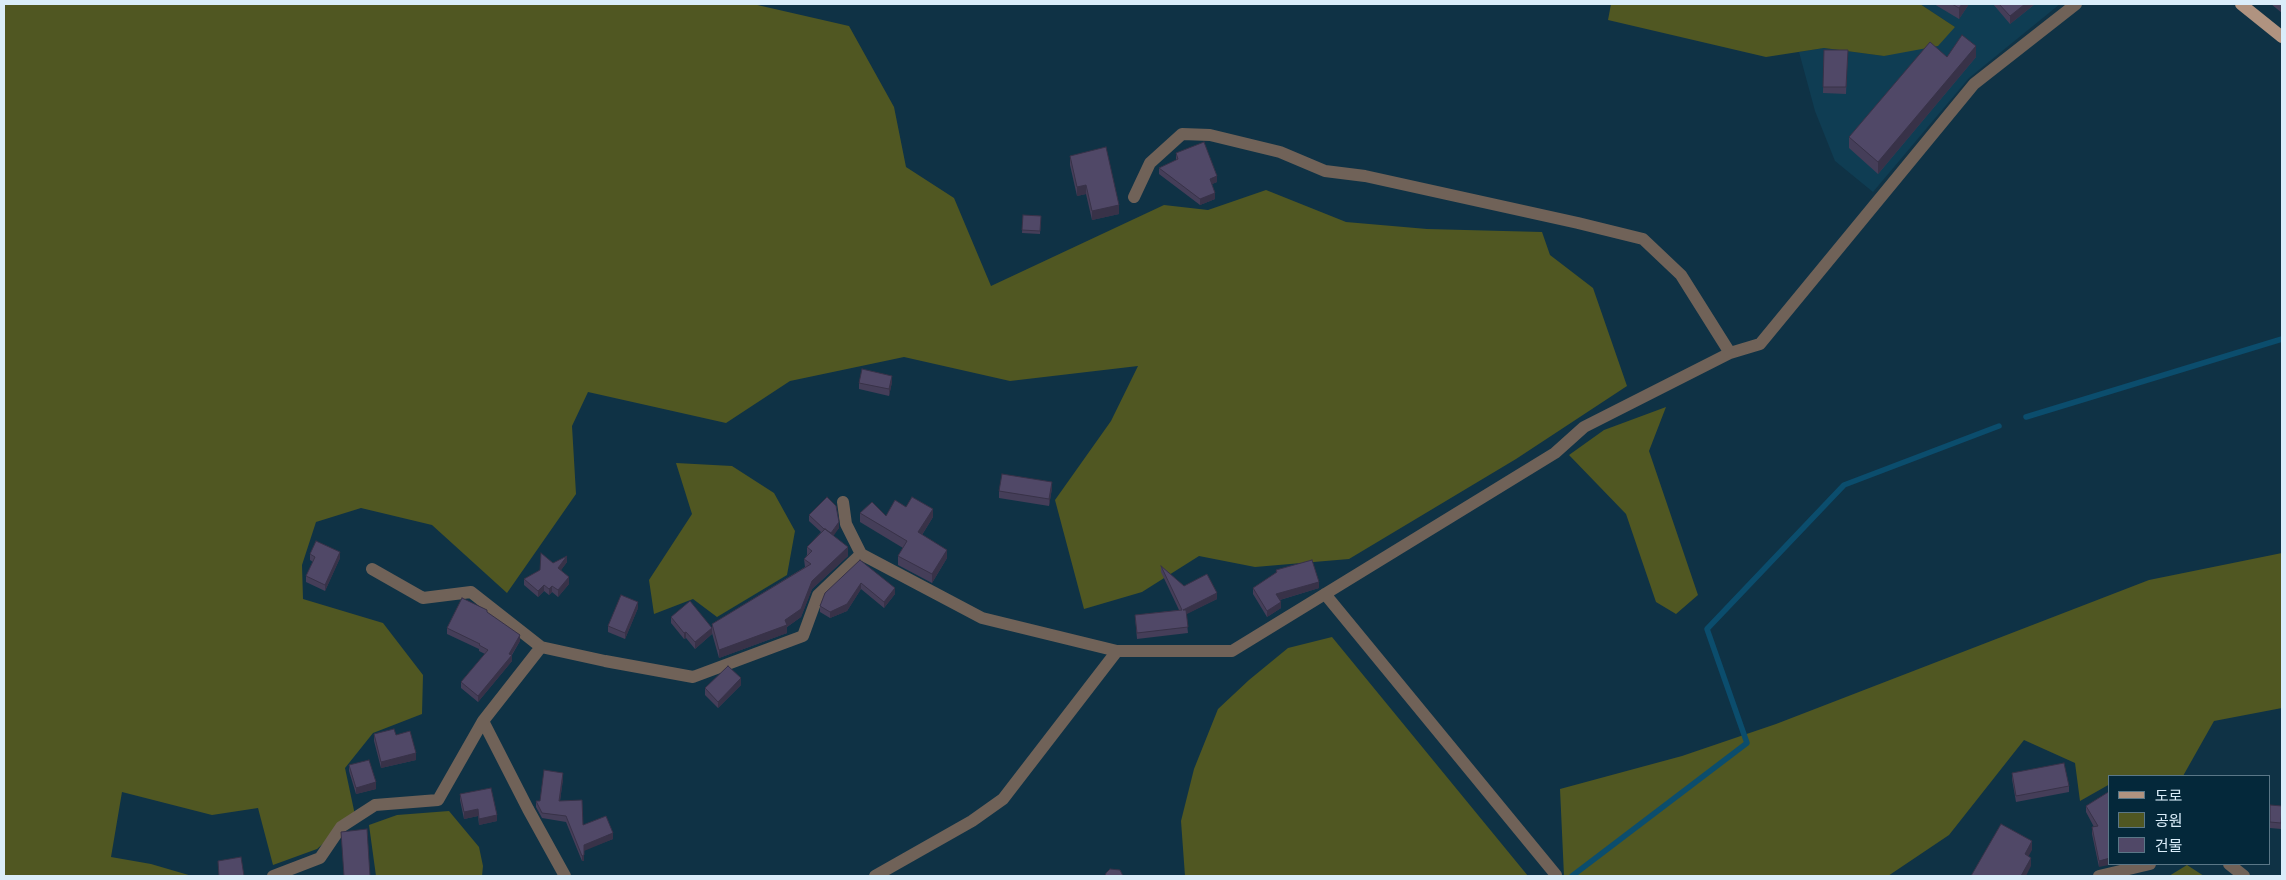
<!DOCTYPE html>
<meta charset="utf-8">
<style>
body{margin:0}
#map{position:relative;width:2286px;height:880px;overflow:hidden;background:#0f3245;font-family:"Libre Baskerville","Noto Sans KR",serif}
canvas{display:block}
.frame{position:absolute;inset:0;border:5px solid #daedfa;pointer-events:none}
.legend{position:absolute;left:2108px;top:775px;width:162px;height:90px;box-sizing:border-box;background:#04283a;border:1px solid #5a7787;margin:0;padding:6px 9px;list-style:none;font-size:15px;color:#daedfa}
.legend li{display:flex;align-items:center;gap:10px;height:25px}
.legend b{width:25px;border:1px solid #5a7787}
</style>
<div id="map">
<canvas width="2286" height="880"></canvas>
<div class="frame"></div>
<ul class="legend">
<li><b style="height:6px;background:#b09380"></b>도로</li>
<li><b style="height:14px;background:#505722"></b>공원</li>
<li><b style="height:14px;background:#504867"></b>건물</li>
</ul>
</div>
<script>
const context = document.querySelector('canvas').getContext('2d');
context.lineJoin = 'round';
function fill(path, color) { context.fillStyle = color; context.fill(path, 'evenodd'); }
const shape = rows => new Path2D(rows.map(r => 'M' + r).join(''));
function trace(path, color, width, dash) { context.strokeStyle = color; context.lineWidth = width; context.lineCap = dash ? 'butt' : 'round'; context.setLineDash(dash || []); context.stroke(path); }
const built = shape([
 [1920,4,2060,4,1969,78,1873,192,1835,161,1815,111,1799,52,1824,48,1884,56,1955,27]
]);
const green = shape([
 [4,4,753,4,849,26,894,107,906,167,954,198,991,286,1164,205,1208,210,1266,190,1346,222,1427,229,1542,232,1550,255,1593,288,1627,386,1516,459,1349,559,1255,567,1199,556,1142,592,1084,609,1055,500,1111,421,1138,366,1010,381,904,357,790,381,726,423,588,392,572,426,576,494,507,593,432,525,361,508,316,522,302,565,303,599,383,623,423,675,422,714,373,733,345,768,355,815,317,849,273,865,258,808,212,815,122,792,111,857,151,864,192,876,4,876],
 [1611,4,1920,4,1955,27,1938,46,1884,56,1824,48,1766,57,1608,20],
 [1666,407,1649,451,1698,595,1676,614,1656,602,1626,514,1569,455,1604,430],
 [676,463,732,466,774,493,795,531,787,575,717,617,693,599,654,614,649,580,692,514],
 [2282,553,2282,708,2214,721,2183,776,2110,776,2110,784,2080,801,2075,763,2024,740,1949,835,1888,876,1564,876,1560,789,1682,756,1776,724,2149,580],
 [1332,637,1528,876,1185,876,1181,821,1194,769,1218,709,1249,680,1288,648],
 [449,811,479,847,483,866,482,876,376,876,369,825,397,815],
 [2187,865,2204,876,2169,876]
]);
const stream = shape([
 [2026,417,2282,339],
 [1572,876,1747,743,1707,629,1844,485,1999,426]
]);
const minor = shape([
 [1134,197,1150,163,1182,134,1210,135,1280,152,1325,171,1365,176,1578,223,1643,239,1681,275,1730,353],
 [843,502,846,524,861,554],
 [372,569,423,598,471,592,541,647],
 [1325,594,1556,875],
 [2229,864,2244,876],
 [273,876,320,858,341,827,375,805,438,800,483,721],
 [565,876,528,809,483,721,541,647,605,661,693,677,803,636,818,595,861,554,982,618,1117,651,1232,651,1555,453,1584,427,1730,353,1760,344,1974,84,2076,4],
 [875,876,972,821,1003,799,1117,651],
 [2099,876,2150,864]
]);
const major = shape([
 [2241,4,2282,37]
]);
const wall = shape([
 [1934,4,1969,4,1959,19],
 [1993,4,2035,4,2010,24],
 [2271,4,2282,4,2282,13],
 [1824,50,1848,50,1846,94,1823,93],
 [1947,57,1976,57,1878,174,1849,148,1849,137],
 [1176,153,1217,182,1212,184,1215,199,1200,205,1159,174,1159,168,1176,160],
 [1070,156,1119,214,1092,220,1086,194,1077,196,1070,165],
 [1023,215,1041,216,1040,234,1022,233],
 [892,382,889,396,859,389,859,383],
 [1052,488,1049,506,999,498,999,491],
 [906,507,933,517,922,535,947,558,932,583,898,565,898,556,903,548,860,522,860,513,886,516],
 [809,515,839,528,833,535,848,556,812,589,801,617,787,627,787,633,719,658,712,633,712,634,695,649,686,638,684,639,671,623,671,617,712,628,712,624,805,567,804,559,807,555,807,547,821,532,809,521],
 [310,554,340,558,325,591,306,582,306,576,313,562,310,560],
 [860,560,895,594,884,608,861,589,847,611,830,618,820,612,820,606],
 [567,562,561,570,569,584,558,597,552,592,549,595,544,591,538,597,524,585,524,579,553,563],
 [1161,566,1184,586,1217,599,1186,614,1188,633,1137,639,1135,615,1179,610,1161,572],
 [1276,570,1319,588,1280,600,1281,608,1267,617,1253,594,1253,588,1276,573],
 [638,608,625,639,608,632,608,626],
 [487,613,520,641,512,655,512,661,478,702,461,688,461,682,485,654,479,651,479,649,447,634,447,628],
 [741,685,718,708,705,695,705,688],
 [374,734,396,735,416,760,381,768,374,741],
 [349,765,376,789,356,794,349,771],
 [2012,773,2069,786,2069,792,2016,802,2012,779],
 [563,779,560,801,583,825,613,839,584,850,584,861,582,861,566,822,542,818,536,807,536,801,540,801],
 [2110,791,2099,867,2092,834,2092,827,2094,827,2086,812,2086,806],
 [460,794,497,821,479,825,478,816,464,819,460,800],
 [2270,805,2282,813,2281,829,2270,828]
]);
const shadedWall = shape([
 [1962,4,1969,4,1959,19,1959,8],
 [2025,4,2035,4,2010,24,2010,16],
 [1976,46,1976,57,1878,174,1878,162],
 [1217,176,1217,182,1210,185,1210,179],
 [1086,185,1086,194,1077,196,1077,187],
 [1215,193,1215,199,1200,205,1200,199],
 [1119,205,1119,214,1092,220,1092,211],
 [892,376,892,382,889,396,889,389],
 [1052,482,1052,488,1049,506,1049,499],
 [933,509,933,517,918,541,918,532],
 [839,522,839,528,830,541,830,535],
 [848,547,848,556,812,589,801,617,787,627,787,633,719,658,719,650,785,620,812,581],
 [947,550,947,558,932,583,932,574],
 [340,552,340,558,325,591,325,585],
 [567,556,567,562,558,574,558,568],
 [569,577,569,584,558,597,558,590],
 [1319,582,1319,588,1276,601,1276,594],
 [861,583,861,589,847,611,830,618,830,612],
 [544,585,544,591,538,597,538,591],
 [552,586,552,592,549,595,549,589],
 [895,588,895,594,884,608,884,602],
 [1217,593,1217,599,1183,616,1183,610],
 [638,602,638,608,625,639,625,633],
 [1281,602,1281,608,1267,617,1267,611],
 [712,628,712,634,695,649,695,642],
 [686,632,686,638,684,639,684,633],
 [520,635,520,641,510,657,512,655,512,661,478,702,478,696,509,654],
 [741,678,741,685,718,708,718,702],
 [416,753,416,760,381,768,381,762],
 [563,773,563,779,559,807,559,801],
 [376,782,376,789,356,794,356,788],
 [478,809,478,816,464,819,464,812],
 [497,815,497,821,479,825,479,819],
 [613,833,613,839,584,851,584,845],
 [2032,841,2032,850,2025,863,2025,854],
 [584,855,584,861,582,861,582,856],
 [2031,858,2031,866,2026,876,2021,876],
 [2110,858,2110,864,2114,864,2099,867,2099,861]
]);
const building = shape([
 [1952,4,1962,4,1959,8,1952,4],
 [1999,4,2025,4,2010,16,1999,4],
 [1962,35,1976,46,1878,162,1849,137,1930,42,1947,57,1962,35],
 [1824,50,1848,50,1846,87,1823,87,1824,50],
 [1204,142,1217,176,1210,179,1215,193,1200,199,1159,168,1178,159,1176,153,1204,142],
 [1106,147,1119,205,1092,211,1086,185,1077,187,1070,156,1106,147],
 [1023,215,1041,216,1040,231,1022,230,1023,215],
 [862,369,892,376,889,389,859,383,862,369],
 [1002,474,1052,482,1049,499,999,491,1002,474],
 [827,497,836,506,839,522,831,533,825,529,824,529,809,515,827,497],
 [912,497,933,509,918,532,947,550,932,574,898,556,907,541,860,513,872,502,886,516,895,500,906,507,912,497],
 [825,529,848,547,812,581,801,609,785,620,787,625,719,650,712,624,811,564,804,559,812,551,807,547,825,529],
 [316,541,340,552,325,585,306,576,315,557,310,554,316,541],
 [541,553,553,563,567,556,558,568,569,577,558,590,552,586,549,589,544,585,538,591,524,579,540,570,541,553],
 [860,560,895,588,884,602,861,583,847,604,830,612,820,606,825,593,860,560],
 [1312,560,1319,582,1276,594,1281,602,1267,611,1253,588,1277,572,1276,570,1312,560],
 [1161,566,1184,586,1207,574,1217,593,1183,610,1186,610,1188,627,1137,633,1135,615,1182,610,1161,566],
 [621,595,638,602,625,633,608,626,621,595],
 [462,598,487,610,487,612,520,635,509,654,512,655,478,696,461,682,488,650,479,645,480,644,447,628,462,598],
 [690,601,712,628,695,642,686,632,684,633,671,617,690,601],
 [728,666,741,678,718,702,705,688,728,666],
 [394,729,396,735,410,731,416,753,381,762,374,734,394,729],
 [369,760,376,782,356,788,349,765,369,760],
 [2064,763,2069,786,2016,796,2012,773,2064,763],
 [544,770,563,773,559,801,582,800,583,825,606,816,613,833,584,845,584,855,582,856,566,816,542,813,536,801,540,801,544,770],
 [491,788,497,815,479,819,478,809,464,812,460,794,491,788],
 [2110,791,2110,858,2099,861,2092,827,2098,826,2086,806,2110,791],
 [2270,805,2282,806,2281,823,2270,822,2270,805],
 [2001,824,2032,841,2025,854,2031,858,2021,876,1971,876,2001,824],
 [367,829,370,876,344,876,341,832,367,829],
 [241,857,244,876,219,876,218,861,241,857],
 [1110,869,1120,870,1123,876,1105,876,1106,873,1110,869]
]);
fill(built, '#0f3d53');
fill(green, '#505722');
trace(stream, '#0b4d6d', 5.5);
trace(minor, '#706258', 12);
trace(major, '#b09380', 12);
fill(wall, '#453e59');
fill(shadedWall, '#383248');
fill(building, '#504867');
trace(building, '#383248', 1);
</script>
